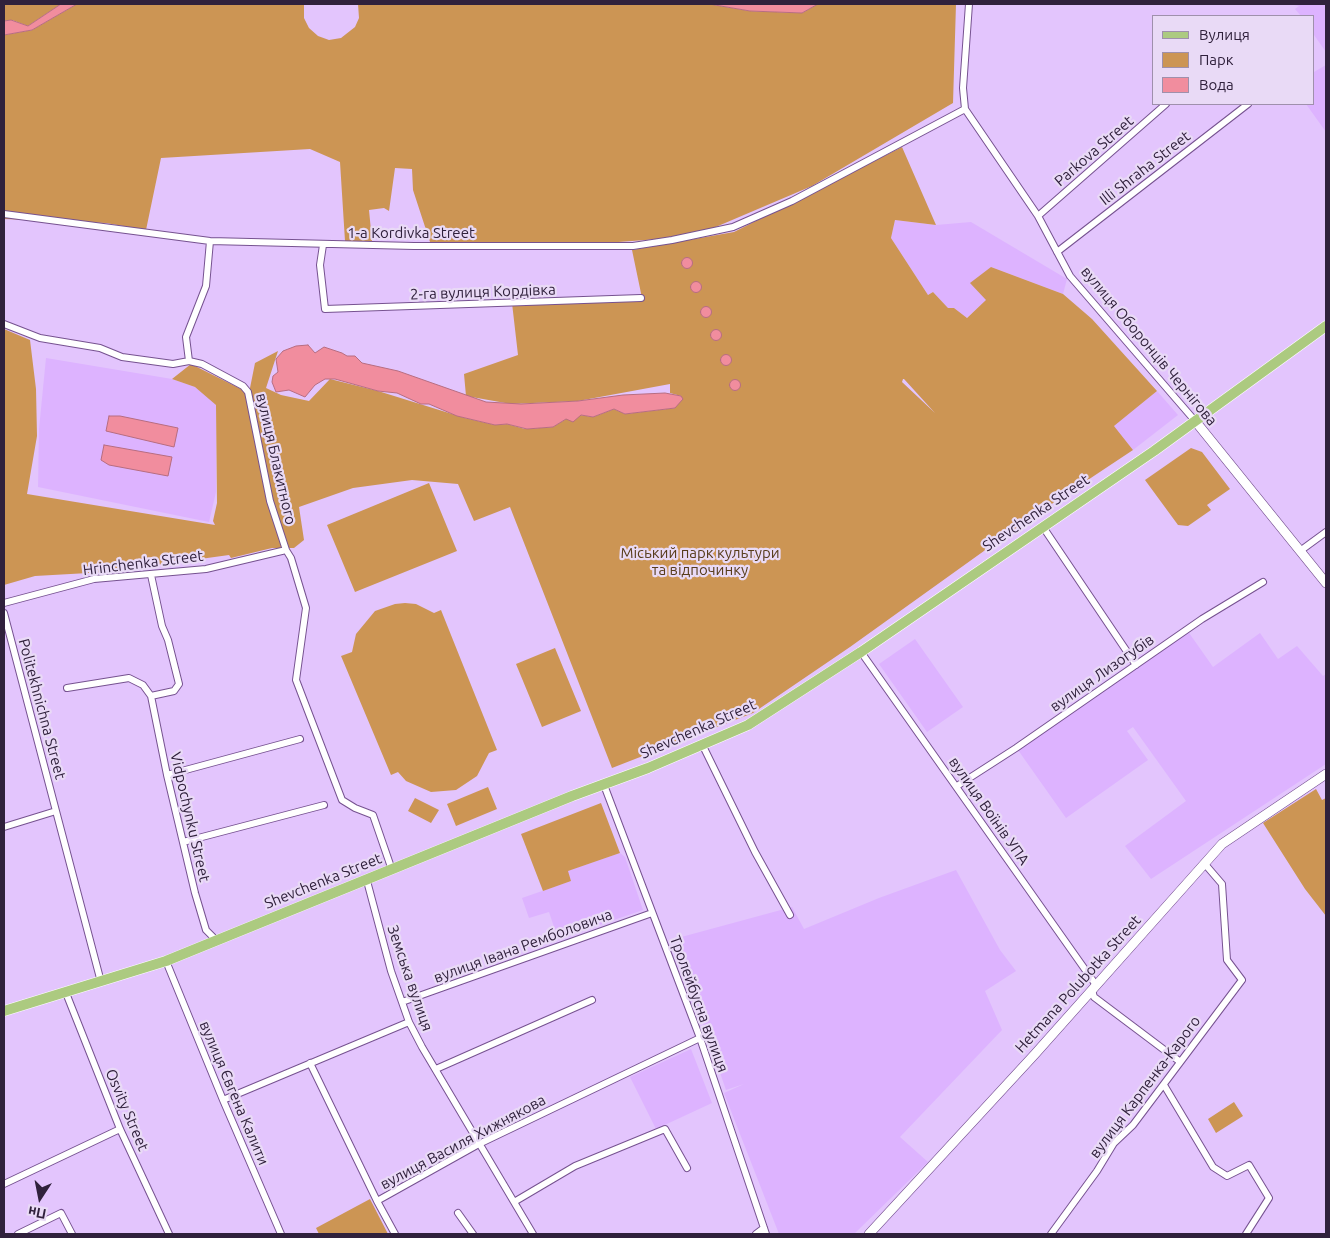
<!DOCTYPE html>
<meta charset="utf-8">
<style>
body{margin:0}
#map{position:relative;width:1330px;height:1238px;overflow:hidden;background:#e3c5fd;font-family:Ubuntu,sans-serif}
canvas{display:block}
.frame{position:absolute;inset:0;border:5px solid #30213c;pointer-events:none}
.legend{position:absolute;left:1152px;top:15px;width:162px;height:90px;box-sizing:border-box;background:#e9daf6;border:1px solid #9f90ac;margin:0;padding:6px 9px;list-style:none;font-size:15px;color:#30213c}
.legend li{display:flex;align-items:center;gap:10px;height:25px}
.legend b{width:25px;border:1px solid #9f90ac}
.north{position:absolute;left:15px;top:1173px;width:50px;height:50px;-webkit-text-stroke:4px #e9daf6;paint-order:stroke;rotate:191deg;font-size:14px;font-weight:700;line-height:20px;text-align:center;color:#30213c}
.north::after{content:'';display:block;margin:auto;width:18px;height:22px;background:#30213c;clip-path:polygon(50% 0,100% 100%,50% 72%,0 100%)}
</style>
<div id="map">
<canvas width="1330" height="1238"></canvas>
<div class="frame"></div>
<ul class="legend">
<li><b style="height:6px;background:#acca80"></b>Вулиця</li>
<li><b style="height:14px;background:#cc9554"></b>Парк</li>
<li><b style="height:14px;background:#f18d9e"></b>Вода</li>
</ul>
<div class="north">Пн</div>
</div>
<script>
const context = document.querySelector('canvas').getContext('2d');
context.lineJoin = 'round';
function fill(path, color) { context.fillStyle = color; context.fill(path, 'evenodd'); }
const shape = rows => new Path2D(rows.map(r => 'M' + r).join(''));
function trace(path, color, width, dash) { context.strokeStyle = color; context.lineWidth = width; context.lineCap = dash ? 'butt' : 'round'; context.setLineDash(dash || []); context.stroke(path); }
function label(font, color, halo, rows, align = 'center') {
  context.font = font + ' Ubuntu,sans-serif'; context.lineWidth = 4.5; context.setLineDash([]); context.textBaseline = 'middle'; context.strokeStyle = halo; context.fillStyle = color; for (const [text, x, y, turn = 0] of rows) {
    context.save(); context.translate(x, y); context.rotate((+turn || 0) * Math.PI / 180); context.textAlign = isNaN(turn) ? turn : align; if (halo) context.strokeText(text, 0, 0); context.fillText(text, 0, 0); context.restore();
  }
}
const built = shape([
 [1289,4,1326,4,1326,52,1314,35,1314,16,1301,16,1295,9,1299,6],
 [1326,65,1326,132,1306,104,1314,104,1314,72],
 [895,220,936,225,971,222,1067,279,1063,294,991,267,987,300,966,318,954,308,948,308,933,292,928,295,891,238],
 [46,358,172,379,195,387,208,396,216,405,216,492,209,522,38,487,39,429],
 [1157,391,1178,415,1133,450,1114,426],
 [1187,630,1213,667,1260,633,1278,659,1297,646,1323,676,1326,674,1326,764,1151,879,1125,846,1186,801,1133,727,1127,731,1148,760,1066,818,1018,750],
 [915,639,963,707,927,732,879,664],
 [620,853,625,857,643,910,558,939,549,912,529,918,522,898,571,881,567,871],
 [956,870,1000,950,1016,971,985,991,1002,1030,900,1137,928,1162,854,1234,779,1234,724,1093,744,1084,726,1090,674,939,792,907,804,929,879,898],
 [691,1049,712,1103,656,1129,630,1077]
]);
const green = shape([
 [4,4,61,4,28,26,12,20,4,21],
 [77,4,304,4,304,18,309,28,318,36,329,40,341,38,355,27,359,18,358,4,709,4,750,11,802,13,818,4,956,4,953,103,812,186,711,229,659,239,605,243,430,242,413,190,412,169,395,168,389,211,384,208,369,210,372,241,365,243,345,241,340,162,310,149,161,158,146,230,106,223,4,219,4,35,32,30],
 [902,147,936,225,895,220,891,238,928,295,933,292,948,308,954,308,967,318,986,300,970,283,991,267,1063,294,1092,319,1157,391,1114,426,1133,450,1023,523,850,647,753,713,612,768,510,507,474,521,458,484,412,480,353,488,299,507,304,540,294,548,272,548,231,558,229,555,106,572,35,576,4,585,4,329,30,340,36,389,37,436,27,494,215,525,213,521,217,503,216,405,195,387,172,379,191,364,249,393,255,363,278,351,266,388,281,395,309,401,330,379,378,391,465,418,495,425,507,424,525,429,553,427,566,419,580,415,593,417,614,409,625,414,675,408,681,396,670,393,670,384,578,401,511,404,466,396,464,374,518,355,512,303,642,298,632,250,734,232],
 [903,379,904,379,935,413,902,382],
 [1191,448,1202,452,1230,489,1207,505,1211,510,1188,526,1178,525,1145,480],
 [429,483,457,551,355,592,327,525],
 [405,603,416,604,434,613,441,610,497,750,489,753,477,776,456,790,431,792,406,781,398,772,391,775,341,656,352,652,356,634,375,611,395,604],
 [555,648,581,711,542,727,516,664],
 [488,787,497,809,456,826,447,804],
 [1316,789,1322,800,1326,798,1326,916,1305,889,1263,823],
 [415,798,439,810,431,823,408,811],
 [601,803,620,853,568,871,571,881,543,891,521,834],
 [1234,1102,1243,1116,1216,1133,1208,1119],
 [370,1199,388,1234,319,1234,316,1228]
]);
const water = shape([
 [61,4,77,4,32,30,4,35,4,21,11,20,28,26,61,4],
 [709,4,818,4,802,13,750,11,709,4],
 '681.5 263a5.5 5.5 0 1 1 11 0a5.5 5.5 0 1 1-11 0Z',
 '690.5 287a5.5 5.5 0 1 1 11 0a5.5 5.5 0 1 1-11 0Z',
 '700.5 312a5.5 5.5 0 1 1 11 0a5.5 5.5 0 1 1-11 0Z',
 '710.5 335a5.5 5.5 0 1 1 11 0a5.5 5.5 0 1 1-11 0Z',
 [308,345,315,353,324,347,342,353,347,356,355,356,362,363,398,371,486,402,521,404,578,401,623,395,665,393,681,396,683,399,675,408,625,414,614,409,593,417,581,415,573,422,566,419,553,427,527,429,507,424,495,425,457,416,429,404,421,404,397,393,378,391,335,379,325,379,315,385,305,397,289,390,276,392,272,382,273,376,278,372,276,359,283,351,296,346,308,345],
 '720.5 360a5.5 5.5 0 1 1 11 0a5.5 5.5 0 1 1-11 0Z',
 '729.5 385a5.5 5.5 0 1 1 11 0a5.5 5.5 0 1 1-11 0Z',
 [109,416,120,416,178,428,174,447,106,431,109,416],
 [104,445,172,457,168,476,109,465,101,460,104,445]
]);
const street = shape([
 [969,4,963,88,965,109,1038,216,1070,276,1196,422],
 [4,214,210,241,414,246,633,246,672,240,733,227,792,201,965,109],
 [1038,216,1166,104],
 [323,245,320,265,325,309,641,298],
 [1057,252,1248,104],
 [4,324,40,338,100,348,122,357,173,364,189,361,202,364,243,386,248,392,270,501,286,550,291,558,306,608,296,680,342,800,355,808,373,815,392,870],
 [189,361,186,337,206,286,210,241],
 [1043,527,1136,665],
 [1300,551,1326,532],
 [151,575,162,626,168,640,179,684,174,691,151,696],
 [4,603,94,579,206,569,286,550],
 [4,613,56,811,4,827],
 [861,652,1096,985],
 [67,688,129,678,143,685,151,696,167,775,195,893,206,930,216,940],
 [703,746,755,852,790,915],
 [167,775,300,739],
 [604,785,700,1038,766,1234],
 [957,786,1016,748,1202,619,1263,582],
 [56,811,101,982],
 [183,842,324,805],
 [367,881,391,971,409,1022,422,1047,533,1234],
 [166,961,223,1100,281,1234],
 [1092,990,1094,997,1179,1061],
 [66,993,120,1129,169,1234],
 [402,1002,652,913],
 [310,1063,377,1201,479,1144,700,1038],
 [436,1069,592,1000],
 [1164,1085,1213,1167,1227,1176,1249,1165,1269,1198,1246,1234],
 [223,1100,409,1022],
 [4,1184,120,1129],
 [377,1201,395,1234],
 [514,1202,575,1166,665,1129,687,1168],
 [458,1213,473,1234],
 [18,1234,61,1213,72,1234],
 [756,1234,764,1228],
 [1051,1234,1097,1171,1114,1143,1133,1125,1242,980,1227,960,1222,884,1204,863]
]);
const secondary = shape([
 [1196,422,1326,583],
 [869,1234,1035,1054,1222,844,1326,774]
]);
const primary = shape([
 [4,1011,166,961,572,796,648,768,748,725,861,652,1154,451,1326,326]
]);
const streetNames = [
 ["Parkova Street",1094,151,-41],
 ["Illi Shraha Street",1145,168,-38],
 ["1-a Kordivka Street",411,233],
 ["2-га вулиця Кордівка",483,292,-2],
 ["вулиця Оборонців Чернігова",1149,346,50],
 ["вулиця Блакитного",276,459,77],
 ["Shevchenka Street",1036,513,-34],
 ["Hrinchenka Street",143,563,-7],
 ["вулиця Лизогубів",1102,673,-35],
 ["Politekhnichna Street",42,709,75],
 ["Shevchenka Street",698,729,-24],
 ["вулиця Воїнів УПА",989,811,55],
 ["Vidpochynku Street",190,817,77],
 ["Shevchenka Street",323,881,-22],
 ["вулиця Івана Ремболовича",523,946,-20],
 ["Земська вулиця",410,978,71],
 ["Hetmana Polubotka Street",1078,984,-48],
 ["Тролейбусна вулиця",699,1004,70],
 ["вулиця Карпенка-Карого",1145,1087,-53],
 ["вулиця Євгена Калити",234,1093,67],
 ["Osvity Street",127,1110,67],
 ["вулиця Василя Хижнякова",463,1142,-28]
];
const parkNames = [
 ["Міський парк культури",700,553],
 ["та відпочинку",700,570]
];
fill(built, '#ddb3ff');
fill(green, '#cc9554');
fill(water, '#f18d9e');
trace(water, '#b76d81', 1);
trace(street, '#765290', 8);
trace(secondary, '#765290', 10);
trace(primary, '#fff', 11);
trace(street, '#fff', 6);
trace(secondary, '#fff', 9);
trace(primary, '#acca80', 10);
label('15px', '#30213c', '#e9daf6', streetNames);
label('15px', '#573c1b', '#e9daf6', parkNames);
</script>
